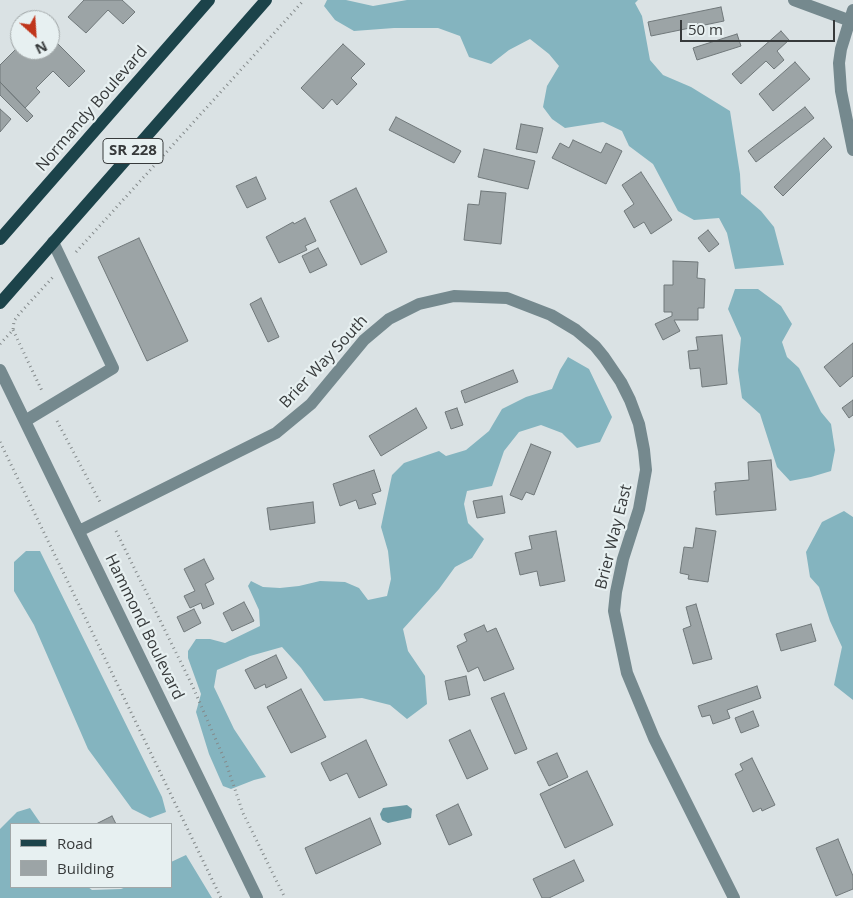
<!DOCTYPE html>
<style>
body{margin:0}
#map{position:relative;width:853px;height:898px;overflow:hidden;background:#dae2e4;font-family:"Open Sans",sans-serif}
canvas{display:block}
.legend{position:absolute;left:10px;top:823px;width:162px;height:65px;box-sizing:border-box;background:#e7f0f1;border:1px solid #a1a7a8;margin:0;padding:6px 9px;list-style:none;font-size:15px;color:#373a3b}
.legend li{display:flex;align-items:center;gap:10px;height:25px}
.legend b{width:25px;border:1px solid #a1a7a8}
.north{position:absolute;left:10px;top:10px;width:50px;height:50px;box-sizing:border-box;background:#e7f0f1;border:1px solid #a1a7a8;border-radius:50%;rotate:154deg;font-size:14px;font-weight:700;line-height:20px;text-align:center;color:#373a3b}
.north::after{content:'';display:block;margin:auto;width:18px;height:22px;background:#c0351b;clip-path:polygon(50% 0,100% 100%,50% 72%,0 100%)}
.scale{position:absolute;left:680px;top:20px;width:155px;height:22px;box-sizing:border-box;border:2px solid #373a3b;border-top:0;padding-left:6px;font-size:15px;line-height:18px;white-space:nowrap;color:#373a3b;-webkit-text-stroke:4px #e7f0f1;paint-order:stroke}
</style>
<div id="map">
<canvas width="853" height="898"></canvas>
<ul class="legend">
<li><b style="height:6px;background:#1c434a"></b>Road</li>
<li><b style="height:14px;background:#9ca4a6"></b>Building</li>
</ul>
<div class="north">N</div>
<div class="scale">50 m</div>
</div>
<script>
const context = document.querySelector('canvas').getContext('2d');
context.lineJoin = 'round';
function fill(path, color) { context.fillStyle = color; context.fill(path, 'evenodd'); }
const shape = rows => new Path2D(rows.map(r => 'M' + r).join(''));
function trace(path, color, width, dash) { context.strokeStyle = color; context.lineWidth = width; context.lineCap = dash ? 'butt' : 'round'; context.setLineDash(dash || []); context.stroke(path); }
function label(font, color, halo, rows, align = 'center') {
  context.font = font + ' "Open Sans",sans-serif'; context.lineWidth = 4.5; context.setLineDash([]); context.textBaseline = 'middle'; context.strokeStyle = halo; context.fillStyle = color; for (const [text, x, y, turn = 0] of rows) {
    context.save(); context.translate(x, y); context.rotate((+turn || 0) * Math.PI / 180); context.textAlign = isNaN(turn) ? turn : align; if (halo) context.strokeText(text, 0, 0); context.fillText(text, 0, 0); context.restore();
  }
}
const forest = shape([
 [327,0,346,0,373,6,407,0,638,0,635,3,642,16,650,60,663,75,691,87,730,111,740,174,741,194,761,211,774,227,784,265,735,269,727,233,719,218,694,220,678,211,653,164,629,146,622,131,603,122,565,128,552,119,543,107,547,86,559,66,549,54,530,39,509,50,491,64,469,57,460,36,438,28,394,28,354,31,335,20,324,6],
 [735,289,758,289,781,306,792,324,782,342,787,357,799,368,821,412,831,424,835,450,831,471,811,477,790,481,777,467,760,414,742,398,738,370,741,338,728,309],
 [568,357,589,369,612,417,600,442,577,448,562,433,541,425,519,432,504,451,492,486,467,491,464,504,468,523,484,539,472,558,455,567,439,589,403,629,408,651,425,676,427,704,407,719,390,705,362,698,324,701,301,668,282,647,250,656,217,670,214,687,234,729,266,777,254,780,231,789,223,786,209,754,196,712,201,694,188,658,188,651,196,639,210,639,225,643,260,626,259,610,248,586,251,581,263,587,280,588,299,586,320,581,345,582,359,588,368,600,387,596,391,579,388,551,381,527,392,475,404,463,439,451,446,456,466,450,489,431,502,409,526,397,552,389,560,370],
 [844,511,853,517,853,700,834,685,842,647,830,621,819,587,810,577,806,552,822,522],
 [26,551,40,551,162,797,166,812,150,818,132,809,88,749,34,625,14,591,14,562],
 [30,808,41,824,11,824,11,887,88,887,92,890,121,889,126,887,171,887,171,862,186,855,212,898,0,898,0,829,17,812]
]);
const water = shape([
 [407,805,412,809,411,818,388,823,382,820,380,814,383,808]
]);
const building = shape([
 [84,0,122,0,135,12,123,24,108,10,86,33,68,17,84,0],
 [721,7,724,21,651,36,648,22,721,7],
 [781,31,789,40,777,51,784,60,774,69,766,61,741,84,732,74,781,31],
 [737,34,741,46,697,60,693,48,737,34],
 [50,36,85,71,69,87,53,71,36,88,40,92,25,108,0,82,0,65,20,45,20,50,50,50,50,36],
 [343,44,365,64,351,78,357,84,337,105,332,99,323,109,301,88,343,44],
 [795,62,810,79,773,111,759,94,795,62],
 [0,82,33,116,27,122,0,95,0,82],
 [805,107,814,118,756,162,748,151,805,107],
 [0,109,11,119,0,132,0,109],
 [396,117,461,151,454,163,389,130,396,117],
 [521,124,543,128,537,153,516,149,521,124],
 [824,138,832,147,783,196,774,187,824,138],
 [573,140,601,153,606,143,622,151,606,184,552,158,560,143,569,148,573,140],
 [484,149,535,161,528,189,478,177,484,149],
 [641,172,672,220,651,234,644,222,634,228,624,211,634,204,622,185,641,172],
 [256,177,266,199,247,208,236,186,256,177],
 [356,188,387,252,361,265,330,201,356,188],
 [481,191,506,193,501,244,464,240,468,204,479,205,481,191],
 [305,218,316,241,305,246,307,250,279,263,266,237,293,222,294,224,305,218],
 [708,230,719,244,709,252,698,238,708,230],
 [139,238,188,341,147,361,98,257,139,238],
 [318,248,327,265,310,273,302,256,318,248],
 [673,261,698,262,697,278,705,279,704,308,698,308,698,320,674,320,680,331,663,340,655,324,672,316,672,312,664,312,664,285,673,285,673,261],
 [261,298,279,337,268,342,250,304,261,298],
 [722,335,727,384,702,387,700,368,690,369,688,351,698,350,696,337,722,335],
 [853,343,853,376,840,387,824,367,853,343],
 [513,370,518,382,465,403,461,391,513,370],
 [853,400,853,415,849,418,842,408,853,400],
 [416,408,427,428,381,456,369,436,416,408],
 [457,408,463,425,451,429,445,412,457,408],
 [531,444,551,452,534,495,526,492,522,500,510,495,531,444],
 [771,460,776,510,716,515,714,491,716,491,715,483,749,480,748,462,771,460],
 [374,470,381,491,372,494,376,504,359,509,356,500,340,506,333,484,374,470],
 [502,496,505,513,477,518,473,501,502,496],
 [313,502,315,523,270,530,267,508,313,502],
 [696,528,716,531,708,582,688,579,689,575,680,573,684,547,693,548,696,528],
 [556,531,565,581,540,586,537,571,520,575,515,553,532,549,529,536,556,531],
 [204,559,214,579,205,584,214,604,203,609,201,603,190,608,184,596,195,591,184,569,204,559],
 [244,602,254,621,232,631,223,613,244,602],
 [696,604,712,659,693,664,683,629,691,626,686,607,696,604],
 [194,609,201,623,184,632,177,617,194,609],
 [811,624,816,641,781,651,776,634,811,624],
 [484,625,487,632,496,628,514,669,484,681,478,667,468,672,457,646,467,641,464,634,484,625],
 [276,655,287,678,266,688,265,684,255,689,245,670,276,655],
 [466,676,470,695,449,700,445,681,466,676],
 [757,686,761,698,727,710,730,718,713,724,710,715,702,717,698,706,757,686],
 [301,689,326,737,291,753,267,707,301,689],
 [504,693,527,749,515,754,491,698,504,693],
 [753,711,759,726,741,733,735,718,753,711],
 [470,730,488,769,467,779,449,740,470,730],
 [366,740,387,785,359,798,347,773,330,781,321,763,366,740],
 [557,753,568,777,549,786,537,762,557,753],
 [752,758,775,805,762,811,761,808,753,812,735,774,743,770,740,764,752,758],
 [587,771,613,825,565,848,540,794,587,771],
 [458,804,472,835,449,845,436,815,458,804],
 [112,816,116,824,96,824,112,816],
 [370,818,381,844,316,874,305,848,370,818],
 [838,839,853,876,853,889,836,896,816,848,838,839],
 [574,860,584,881,549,898,542,898,533,879,574,860]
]);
const path = shape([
 [76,252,304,0],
 [13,330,43,393],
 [0,344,13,330,14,321,20,313,53,277],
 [57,421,101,504],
 [0,442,221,898],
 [116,531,193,687,226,763,243,813,285,898]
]);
const minor = shape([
 [794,0,848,20],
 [853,10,841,49,839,63,841,91,853,150],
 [0,370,257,898],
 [25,421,113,368,53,242],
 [79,531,276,433,311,404,364,340,389,319,419,304,454,296,507,298,551,315,576,330,595,346,604,357,621,382,630,400,639,424,644,450,646,470,639,509,623,559,616,592,614,611,627,673,654,738,734,898]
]);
const major = shape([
 [0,239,209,0],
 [0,303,266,0]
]);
const shields = [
 [133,151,60]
];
const shieldNames = [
 ["SR 228",133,151]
];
const streetNames = [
 ["Normandy Boulevard",92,109,-49],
 ["Brier Way South",324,362,-47],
 ["Brier Way East",614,537,-76],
 ["Hammond Boulevard",144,627,64]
];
fill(forest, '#84b4bf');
fill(water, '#6999a3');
fill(building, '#9ca4a6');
trace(building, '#70787a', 1);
trace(path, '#848a8b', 3, [1, 4]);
trace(minor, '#75898e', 12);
trace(major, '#1c434a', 12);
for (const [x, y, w] of shields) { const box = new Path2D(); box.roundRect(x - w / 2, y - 12.5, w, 25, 4); context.fillStyle = '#e7f0f1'; context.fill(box); trace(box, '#373a3b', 1); }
label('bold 15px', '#373a3b', null, shieldNames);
label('16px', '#373a3b', '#e7f0f1', streetNames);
</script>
